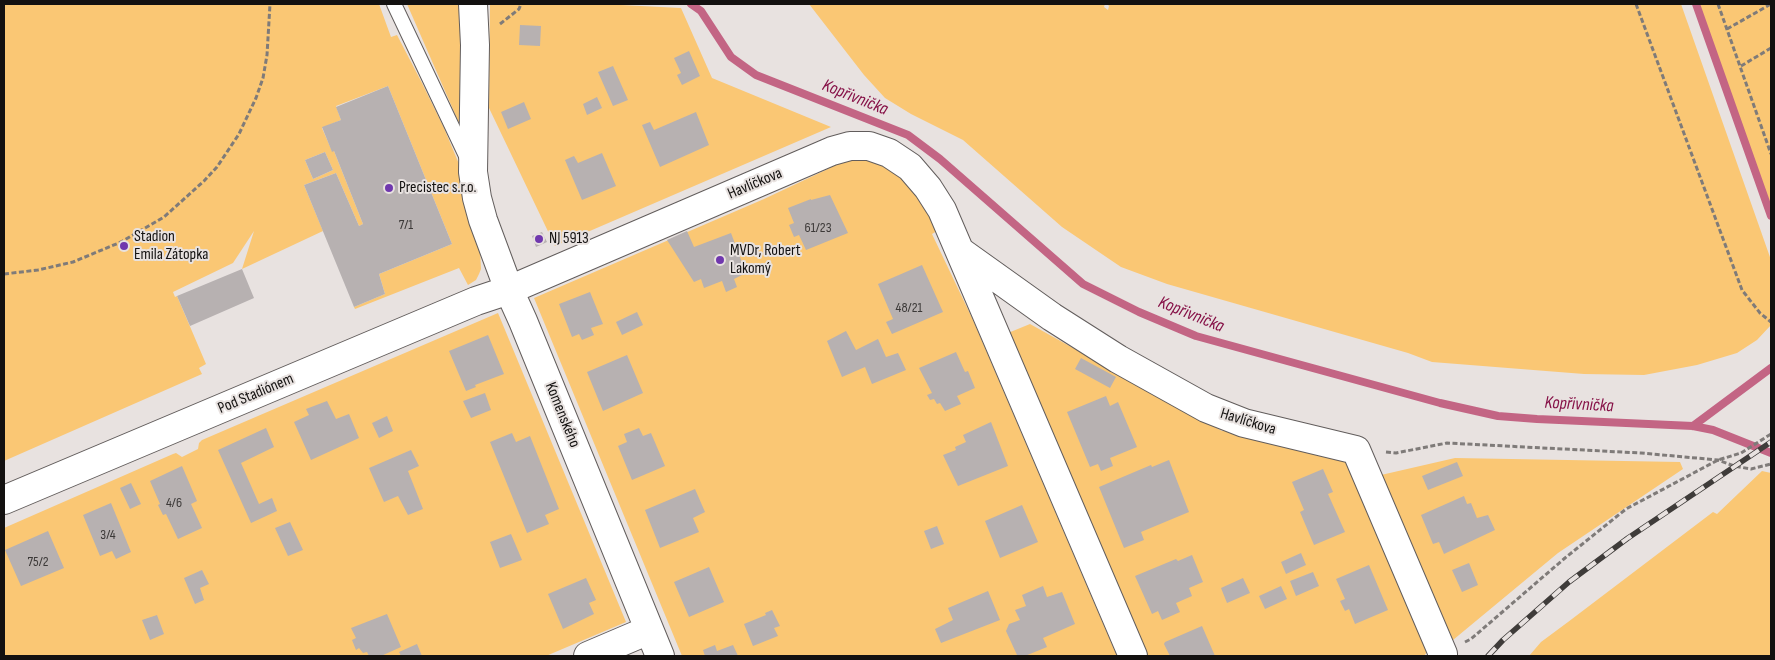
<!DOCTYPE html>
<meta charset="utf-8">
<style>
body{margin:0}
#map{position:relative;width:1775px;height:660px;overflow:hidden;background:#e8e2e0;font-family:"Sofia Sans Condensed",sans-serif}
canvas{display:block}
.frame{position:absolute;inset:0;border:5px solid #131110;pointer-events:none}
</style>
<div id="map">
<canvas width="1775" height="660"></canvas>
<div class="frame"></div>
</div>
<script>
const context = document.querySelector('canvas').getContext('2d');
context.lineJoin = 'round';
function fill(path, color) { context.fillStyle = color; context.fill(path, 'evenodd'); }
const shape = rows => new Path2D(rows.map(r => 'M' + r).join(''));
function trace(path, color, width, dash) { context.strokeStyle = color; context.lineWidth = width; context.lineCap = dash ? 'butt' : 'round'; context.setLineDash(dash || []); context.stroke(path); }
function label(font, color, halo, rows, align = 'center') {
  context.font = font + ' "Sofia Sans Condensed",sans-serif'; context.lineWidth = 4; context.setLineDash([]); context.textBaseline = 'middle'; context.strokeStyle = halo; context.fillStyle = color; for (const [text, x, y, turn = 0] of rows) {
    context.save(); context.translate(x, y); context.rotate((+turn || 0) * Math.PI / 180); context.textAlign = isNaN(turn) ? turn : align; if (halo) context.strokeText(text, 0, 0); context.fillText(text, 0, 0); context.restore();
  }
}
const green = shape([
 [4,4,379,4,391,37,397,35,422,83,444,128,459,164,480,250,481,269,479,274,476,280,468,285,459,268,355,309,354,307,385,294,379,274,452,244,388,86,336,106,341,120,322,128,332,151,334,151,363,224,359,226,336,173,304,185,323,231,242,269,254,231,233,263,173,292,175,297,177,296,206,364,199,368,202,374,4,461],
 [325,152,333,170,313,179,305,160],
 [407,4,466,4,462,130],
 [490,4,601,4,681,8,712,78,831,127,555,246,489,108],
 [809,4,1105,4,1104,7,1108,10,1109,6,1107,4,1681,4,1771,260,1771,325,1757,340,1737,353,1697,365,1644,375,1584,374,1432,362,1408,353,1167,284,1121,267,1062,227,963,140,911,114,885,98,864,75],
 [1699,4,1771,4,1771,211],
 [850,155,879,161,911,185,923,202,937,231,932,234,973,320,1117,656,682,656,534,298,764,199,830,168,835,159],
 [498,313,626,622,546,656,4,656,4,528,173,454,176,453,182,457,198,449,199,443,202,440],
 [1030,324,1222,431,1224,430,1347,459,1427,652,1424,656,1145,656,1008,333],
 [1455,458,1680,462,1683,469,1558,553,1453,640,1381,475],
 [1762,471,1771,473,1771,656,1529,656,1541,642,1568,622,1713,512,1717,514]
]);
const stream = shape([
 [691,4,701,11,731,57,756,75,908,135,940,159,1083,284,1139,312,1196,336,1440,403,1498,416,1537,419,1693,426,1713,430,1771,453],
 [1696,4,1771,216],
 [1693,426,1771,368]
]);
const building = shape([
 [520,25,541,26,540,46,519,45],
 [689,51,700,76,682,85,677,75,681,73,674,58],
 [613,66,628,100,613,106,598,72],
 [388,86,452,244,379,274,385,294,354,307,304,185,336,173,359,226,363,224,334,151,332,152,322,127,341,120,336,107],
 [597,97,602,108,587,115,583,104],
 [524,102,531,119,508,129,501,112],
 [696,112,709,145,660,167,642,125,650,122,654,130],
 [325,152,333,170,313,179,305,160],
 [602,153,616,186,582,200,565,160,574,156,578,163],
 [830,195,848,233,806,250,799,235,794,237,789,225,794,223,788,208,811,199,811,200],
 [687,231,694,247,731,233,746,273,734,279,737,287,726,292,722,281,704,288,701,279,694,282,667,240],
 [542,232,547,242,536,247,532,236],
 [922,265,943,312,892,334,886,322,893,319,878,284],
 [242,269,254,298,190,326,177,296],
 [590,292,603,324,591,328,594,335,582,340,579,334,572,337,559,304],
 [637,312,643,325,622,335,616,322],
 [846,331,856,350,878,339,886,357,898,353,906,370,872,384,865,367,842,377,827,341],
 [488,335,504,374,475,385,476,387,466,391,449,351],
 [956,352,965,372,968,371,975,388,957,396,961,404,945,411,940,403,937,404,934,399,930,400,927,395,932,393,919,368],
 [627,355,643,393,603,411,587,372],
 [1081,358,1116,377,1110,388,1075,369],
 [485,393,491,410,471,418,463,401],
 [1106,396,1110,406,1118,402,1137,447,1110,458,1113,466,1101,471,1098,464,1090,467,1067,412],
 [327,401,336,419,349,414,359,438,311,460,294,422,309,415,306,409],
 [387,416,393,431,379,438,372,423],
 [991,422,1008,466,958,486,943,455,956,450,955,447,966,442,963,435],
 [266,428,274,447,241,463,259,504,272,498,277,511,251,523,218,450],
 [639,428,643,436,651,433,665,466,632,480,618,446,627,442,624,434],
 [512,433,516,442,530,436,559,509,545,515,549,524,527,533,490,442],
 [411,450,419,466,408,471,423,509,408,515,398,496,384,502,369,468],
 [1169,460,1189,512,1141,532,1144,540,1124,548,1099,487,1151,465,1152,467],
 [1457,462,1463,476,1428,490,1422,476],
 [182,466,197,501,191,504,202,528,178,539,166,514,163,515,158,505,160,504,150,481],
 [1323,469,1333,492,1328,494,1345,532,1314,545,1300,512,1304,510,1292,482],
 [131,483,141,504,130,509,120,488],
 [695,489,705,512,693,518,699,532,660,548,645,510],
 [1464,496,1467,504,1471,503,1477,518,1488,515,1495,530,1444,554,1439,542,1433,544,1421,515],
 [111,503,131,552,116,559,112,551,100,556,83,515],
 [1022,505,1038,542,1000,558,985,521],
 [290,522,303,550,288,556,275,528],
 [937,526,944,544,931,549,924,531],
 [48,531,64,568,21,586,5,550],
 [511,534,522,560,500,568,490,542],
 [1301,553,1306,565,1286,574,1281,562],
 [1192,555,1203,582,1189,588,1192,596,1176,603,1180,612,1162,620,1158,611,1152,614,1135,576,1176,559,1178,561],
 [1469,563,1478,585,1462,592,1452,570],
 [1369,565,1388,610,1355,624,1349,609,1345,611,1340,601,1345,599,1336,579],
 [709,567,724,602,689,617,674,582],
 [202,570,209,584,200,588,204,600,195,604,184,578],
 [1313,572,1319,586,1296,596,1290,581],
 [586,578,596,600,589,603,594,614,563,629,548,594],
 [1243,578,1250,593,1227,603,1221,588],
 [1043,586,1047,597,1062,592,1075,624,1043,638,1047,647,1025,656,1021,656,1017,655,1006,631,1009,624,1020,620,1015,610,1026,606,1022,595],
 [1281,586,1287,599,1265,609,1259,596],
 [988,591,1000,620,941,643,935,629,953,620,948,608],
 [772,610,780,626,774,628,778,636,753,646,744,624,766,615,765,613],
 [387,614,401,647,381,656,369,656,367,652,363,653,359,648,356,650,352,640,356,638,351,628],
 [157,615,164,634,150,640,142,620],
 [1202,626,1215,656,1170,656,1164,644,1165,642],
 [417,644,422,656,401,656,399,652],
 [715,645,717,651,733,645,738,656,705,656,703,650]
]);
const path = shape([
 [1636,4,1742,290,1760,313,1771,322],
 [1718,4,1771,154],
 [500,24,519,9,521,4],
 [1727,29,1771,4],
 [1741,66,1771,48],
 [4,274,38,270,73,262,121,242,164,217,204,181,217,167,239,134,256,98,263,78,267,55,270,4],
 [1386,452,1396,453,1447,443,1641,453,1718,460,1734,466,1751,469,1771,464],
 [1465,642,1471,639,1565,558,1626,509,1718,460,1741,453,1771,434]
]);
const lane = shape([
 [394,4,468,160]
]);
const street = shape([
 [473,4,475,45,473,172,477,198,483,220,509,290,523,321,660,656],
 [961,252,1052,317,1118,359,1206,408,1244,423,1356,450,1443,654,1442,656],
 [4,500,476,301,509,290,832,151,850,146,869,146,889,153,910,167,928,188,942,210,1133,656],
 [588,656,649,630]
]);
const rail = shape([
 [1488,656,1503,640,1569,582,1628,538,1771,442]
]);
const markers = [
 [389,188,5,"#7038ae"],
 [539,239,5,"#7038ae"],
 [124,246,5,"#7038ae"],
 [720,260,5,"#7038ae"]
];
const numberNames = [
 ["7/1",406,225],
 ["61/23",818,228],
 ["48/21",909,308],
 ["4/6",174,503],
 ["3/4",108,535],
 ["75/2",38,562]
];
const streetNames = [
 ["Havlíčkova",755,184,-23],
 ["Pod Stadiónem",256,394,-23],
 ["Komenského",562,415,68],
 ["Havlíčkova",1248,422,17]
];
const poiNames = [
 ["Precistec s.r.o.",399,188],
 ["Stadion",134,237],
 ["Emila Zátopka",134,255],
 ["NJ 5913",549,239],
 ["MVDr, Robert",730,251],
 ["Lakomý",730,269]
];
const waterNames = [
 ["Kopřivnička",855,98,22],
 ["Kopřivnička",1191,315,22],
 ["Kopřivnička",1579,405,3]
];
fill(green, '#fac774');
trace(stream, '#c36584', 8);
fill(building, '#b7b1b1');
trace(lane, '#625d5c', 16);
trace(street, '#625d5c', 30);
trace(path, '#7f7b79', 3, [5, 2.5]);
trace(lane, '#fff', 14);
trace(street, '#fff', 28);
trace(rail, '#3f3c3a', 5.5);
trace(rail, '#e8e2e0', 4, [11]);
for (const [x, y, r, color] of markers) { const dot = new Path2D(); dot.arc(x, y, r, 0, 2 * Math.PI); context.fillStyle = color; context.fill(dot); trace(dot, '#e8e2e0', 2); }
label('14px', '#3c3938', null, numberNames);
label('16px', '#131110', '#e8e2e0', streetNames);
label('16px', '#131110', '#e8e2e0', poiNames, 'left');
label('italic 18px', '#861147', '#e8e2e0', waterNames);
</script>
